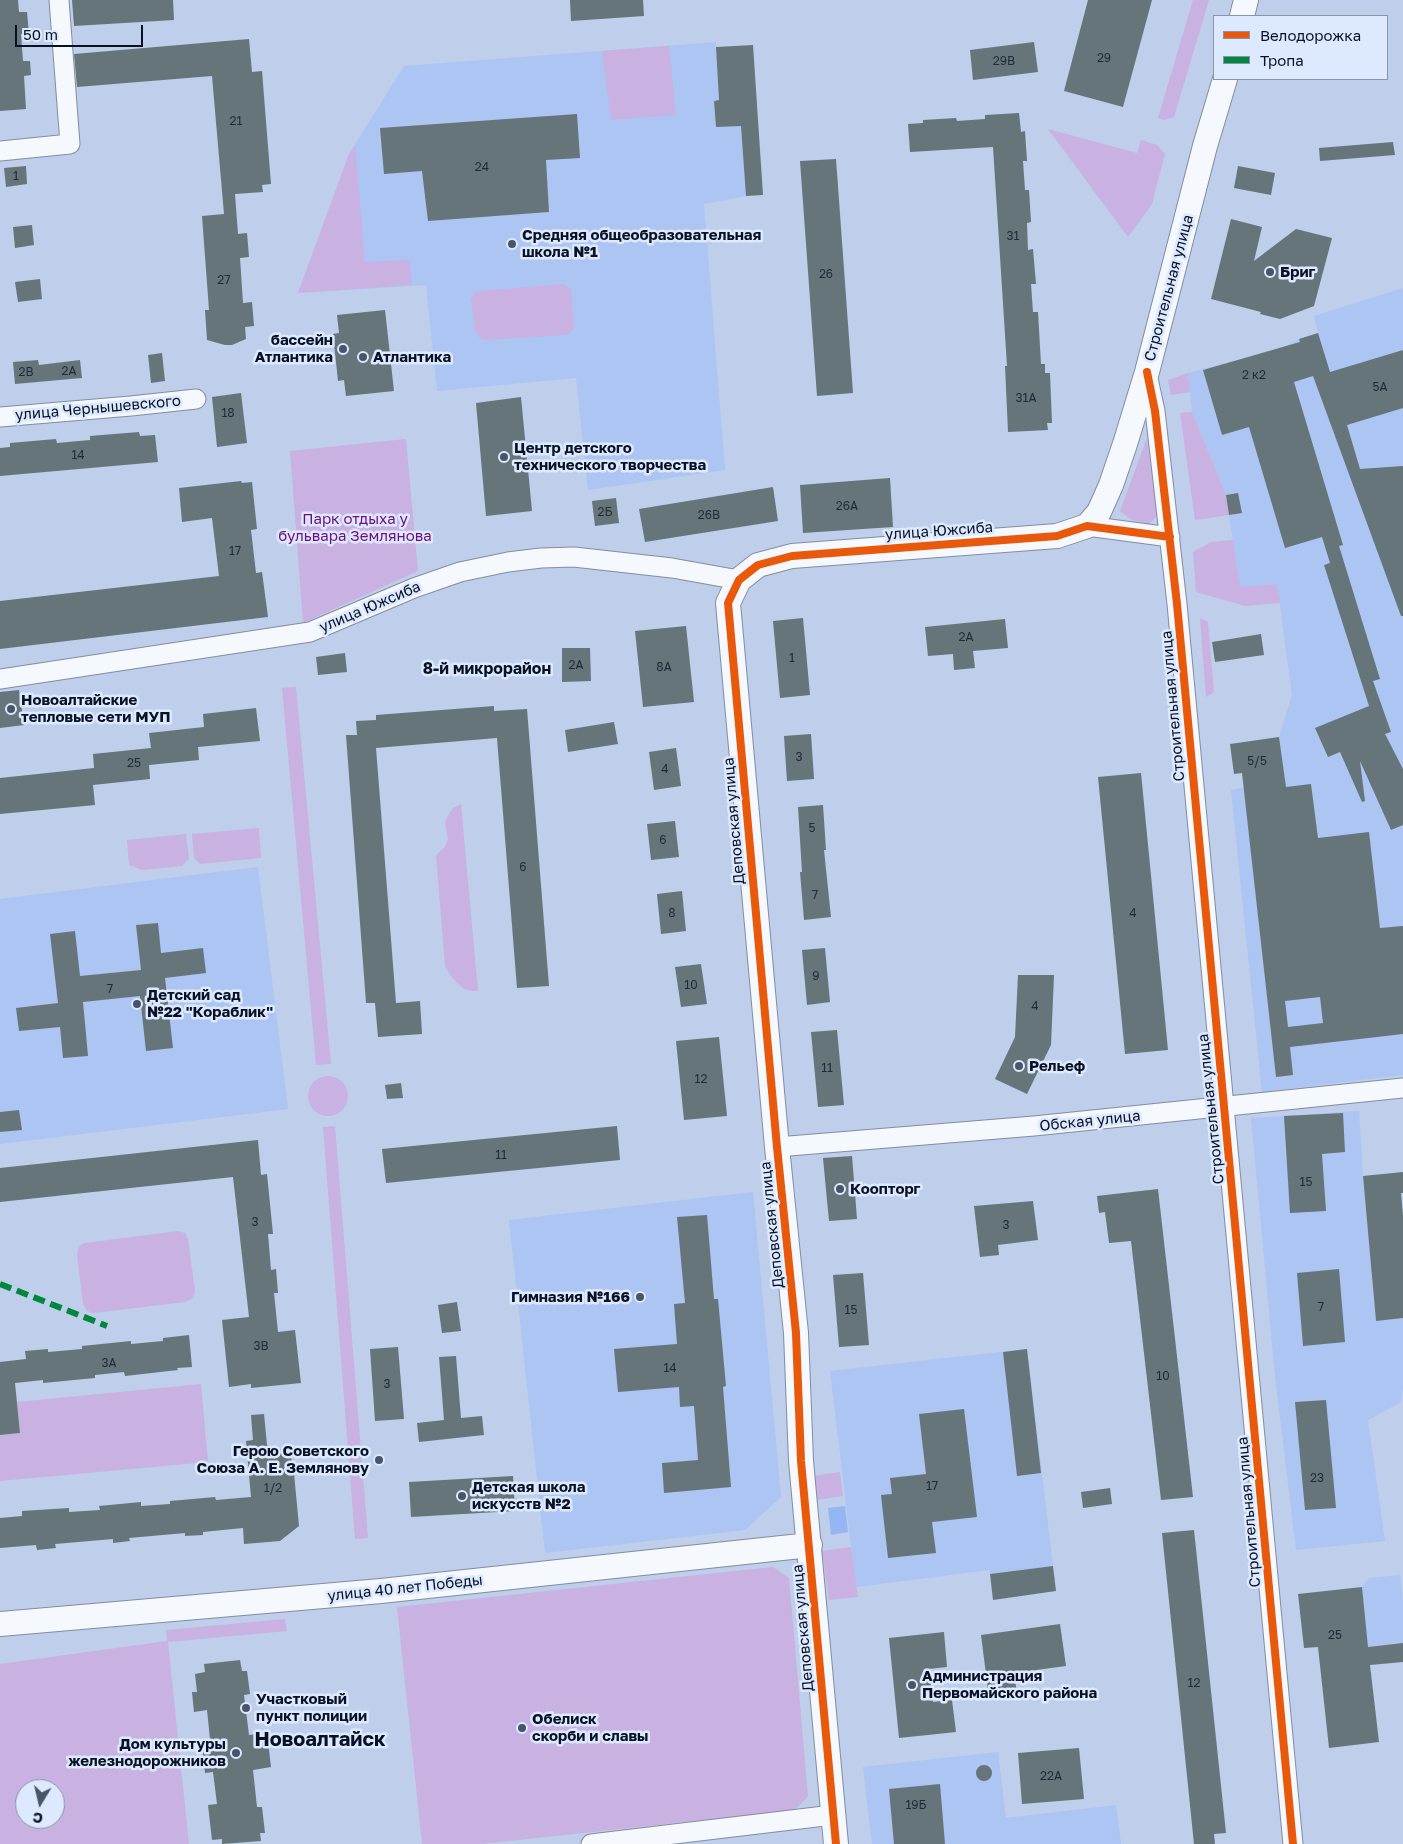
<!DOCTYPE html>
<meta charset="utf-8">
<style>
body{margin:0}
#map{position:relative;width:1403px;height:1844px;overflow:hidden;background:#beceeb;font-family:"Golos Text",sans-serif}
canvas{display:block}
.legend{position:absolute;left:1213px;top:15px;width:175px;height:65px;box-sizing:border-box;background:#dde9ff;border:1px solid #8893a7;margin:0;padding:6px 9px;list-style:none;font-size:15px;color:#081224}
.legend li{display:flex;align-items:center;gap:10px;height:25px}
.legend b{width:25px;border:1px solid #8893a7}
.north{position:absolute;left:15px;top:1779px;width:50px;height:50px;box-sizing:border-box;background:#dde9ff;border:1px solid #8893a7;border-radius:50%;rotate:189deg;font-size:14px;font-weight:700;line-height:20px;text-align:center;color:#081224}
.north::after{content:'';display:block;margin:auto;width:18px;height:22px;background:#48546a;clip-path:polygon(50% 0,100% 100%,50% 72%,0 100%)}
.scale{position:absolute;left:15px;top:25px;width:128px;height:22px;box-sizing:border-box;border:2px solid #081224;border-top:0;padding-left:6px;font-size:15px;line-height:18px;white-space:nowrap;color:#081224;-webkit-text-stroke:4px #dde9ff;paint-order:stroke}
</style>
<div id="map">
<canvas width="1403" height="1844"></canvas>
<ul class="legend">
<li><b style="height:6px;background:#e8590c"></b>Велодорожка</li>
<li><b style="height:6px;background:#00873e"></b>Тропа</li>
</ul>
<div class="north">С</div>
<div class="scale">50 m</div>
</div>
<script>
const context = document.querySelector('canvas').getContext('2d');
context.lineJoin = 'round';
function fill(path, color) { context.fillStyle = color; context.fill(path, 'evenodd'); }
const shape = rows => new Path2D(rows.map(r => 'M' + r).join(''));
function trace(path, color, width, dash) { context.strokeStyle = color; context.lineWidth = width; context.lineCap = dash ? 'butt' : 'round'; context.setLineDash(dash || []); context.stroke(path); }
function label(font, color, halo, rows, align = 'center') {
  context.font = font + ' "Golos Text",sans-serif'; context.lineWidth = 5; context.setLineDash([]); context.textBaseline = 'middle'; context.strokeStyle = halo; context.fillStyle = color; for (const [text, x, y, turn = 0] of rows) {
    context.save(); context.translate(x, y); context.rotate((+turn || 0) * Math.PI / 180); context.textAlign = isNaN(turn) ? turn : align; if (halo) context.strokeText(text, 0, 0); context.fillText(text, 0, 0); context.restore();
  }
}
const built = shape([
 [716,42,719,100,714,101,716,127,741,126,746,196,704,204,725,470,588,490,576,378,437,391,426,285,298,293,349,154,404,66],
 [1403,288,1403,1075,1262,1092,1231,790,1285,781,1279,737,1292,695,1277,584,1240,588,1226,495,1192,412,1188,373,1230,362,1241,399,1284,347,1299,339,1318,333,1314,316],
 [258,867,288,1109,0,1144,0,899],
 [1359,1111,1363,1176,1376,1321,1403,1318,1403,1387,1401,1402,1368,1420,1385,1541,1296,1550,1275,1376,1251,1118],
 [753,1192,781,1497,745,1530,545,1553,509,1220],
 [1027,1349,1053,1566,990,1574,989,1570,856,1587,830,1371],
 [1400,1575,1403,1602,1403,1643,1368,1647,1362,1587,1369,1578],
 [998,1752,1006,1818,1116,1805,1121,1844,872,1844,863,1767]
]);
const green = shape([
 [1193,0,1209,0,1174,117,1164,120,1158,118],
 [669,46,676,115,611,120,602,51],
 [1048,129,1137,153,1141,140,1157,145,1165,154,1152,204,1128,237],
 [355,145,365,262,409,260,412,285,298,293,349,154],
 [564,284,571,289,574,327,571,332,566,335,485,340,480,338,475,331,471,299,475,293,479,291],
 [1188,373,1190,392,1171,395,1168,380],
 [1192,412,1226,495,1229,515,1195,520,1180,413],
 [1147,438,1157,516,1149,524,1132,520,1120,511],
 [406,439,418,571,303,623,290,451],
 [1233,540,1240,587,1277,584,1280,603,1245,606,1196,592,1193,552,1211,542],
 [1200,618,1208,622,1214,692,1206,697],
 [296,687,331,1064,316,1065,282,688],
 [461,804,478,991,472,991,464,989,457,983,450,975,445,966,436,855,445,847,448,839,445,824,447,817,453,808],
 [259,828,261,858,200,864,194,858,192,834],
 [186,834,189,858,182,866,142,870,129,865,127,840],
 '308 1096a20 20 0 1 1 40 0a20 20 0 1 1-40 0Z',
 [335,1126,368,1538,355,1539,323,1127],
 [178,1231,185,1233,188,1239,195,1291,193,1298,185,1302,94,1313,87,1311,83,1304,77,1254,79,1246,85,1243],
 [201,1384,208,1462,0,1481,0,1435,20,1433,17,1402],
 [840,1472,843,1496,816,1500,813,1476],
 [851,1547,858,1597,829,1600,822,1551],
 [773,1567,789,1578,808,1796,795,1810,482,1844,422,1844,397,1607],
 [285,1619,287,1631,168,1642,189,1844,0,1844,0,1664,167,1641,166,1630],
 [25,1789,55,1789,55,1819,25,1819]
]);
const water = shape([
 [845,1506,848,1532,831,1535,828,1508]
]);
const building = shape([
 [0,0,18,0,19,12,27,12,29,34,21,34,23,61,30,61,31,75,24,76,26,109,0,111],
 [72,0,173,0,174,20,74,26],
 [570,0,643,0,644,16,571,21],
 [1088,0,1152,0,1123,107,1064,91],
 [249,39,252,72,262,71,271,184,262,185,263,192,235,194,238,234,247,233,249,257,240,258,243,303,252,302,254,326,245,327,246,339,232,345,225,345,207,340,205,310,209,310,202,216,224,214,212,76,77,87,74,54],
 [1034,42,1038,72,973,80,970,50],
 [753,45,763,195,746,196,741,126,716,127,714,101,719,100,716,47],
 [1019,113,1021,132,1025,131,1027,161,1023,161,1025,190,1029,190,1031,222,1027,223,1028,250,1033,249,1036,284,1031,284,1033,312,1038,312,1041,364,1045,364,1045,373,1050,373,1052,423,1047,423,1048,430,1008,432,1005,366,1007,366,993,147,910,152,908,124,923,123,923,120,956,118,957,121,985,119,985,115],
 [577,114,580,158,546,160,549,212,428,221,422,171,384,174,380,128],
 [1393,142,1395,155,1320,161,1319,148],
 [836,159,853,393,817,396,800,161],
 [26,166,27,184,6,187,4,168],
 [1238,166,1275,173,1271,195,1234,188],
 [1231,219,1262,227,1254,261,1296,229,1332,238,1314,306,1280,319,1260,314,1261,312,1211,299],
 [32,225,34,245,15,248,13,227],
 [40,279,42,299,18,302,15,282],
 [385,310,394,391,346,396,344,380,338,381,333,334,339,333,337,315],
 [1318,333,1330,372,1403,350,1403,408,1347,425,1360,469,1403,466,1403,616,1401,616,1313,376,1294,382,1343,545,1339,546,1380,679,1373,681,1391,732,1385,734,1403,769,1403,825,1391,830,1360,761,1365,801,1362,802,1340,752,1328,757,1315,728,1369,706,1324,565,1330,563,1322,537,1285,548,1249,427,1222,435,1203,370,1300,342,1299,339],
 [162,353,165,381,151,383,148,355],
 [38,360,39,365,80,360,82,378,15,384,13,362],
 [241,393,247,443,217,447,212,397],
 [521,397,532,511,486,516,476,403],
 [139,432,140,436,155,435,158,462,0,476,0,448,10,447,10,443,56,439,57,443,90,440,90,436],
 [890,478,893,527,803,533,800,485],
 [241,481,242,483,252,482,257,529,251,530,256,573,262,572,268,617,0,649,0,601,219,576,212,518,182,522,179,488],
 [773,487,778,521,645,542,639,509],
 [1238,493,1242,513,1229,515,1226,495],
 [616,498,619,523,595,526,592,501],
 [803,618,810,695,780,698,773,621],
 [1005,619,1008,648,973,651,975,668,954,670,953,654,928,656,925,627],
 [686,626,694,702,643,707,635,631],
 [1261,634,1264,655,1215,662,1212,642],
 [562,648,590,648,591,681,562,682],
 [345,653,347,672,318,675,316,657],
 [19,690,24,725,0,728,0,692],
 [494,706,494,711,527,709,549,986,517,988,497,738,376,748,396,1003,420,1001,422,1034,378,1037,375,1003,366,1003,346,735,357,735,356,721,376,720,376,715],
 [256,708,260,741,198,747,199,760,149,765,150,779,93,785,95,805,0,814,0,778,94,768,93,754,151,748,149,733,204,727,203,714],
 [614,722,618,744,568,752,565,730],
 [811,734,814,779,787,781,784,736],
 [1279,737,1286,787,1311,784,1318,838,1369,832,1380,928,1403,926,1403,1034,1290,1047,1293,1075,1276,1077,1242,773,1234,774,1230,744],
 [1320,997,1323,1023,1288,1027,1285,1001],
 [676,748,681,786,654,790,649,752],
 [1141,773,1168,1050,1125,1054,1098,777],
 [823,805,826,850,824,850,831,917,804,920,800,872,802,872,798,807],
 [675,821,679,857,651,860,647,824],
 [682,891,686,931,661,934,657,894],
 [158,923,161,953,203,948,206,973,165,978,173,1048,146,1051,140,996,83,1002,88,1056,63,1058,60,1027,19,1031,16,1008,58,1003,50,934,75,931,80,976,141,970,136,925],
 [825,948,830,1002,807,1005,802,950],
 [701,964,707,1004,681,1007,675,967],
 [1018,975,1054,975,1051,1045,1027,1094,995,1079,1015,1037],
 [837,1030,844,1105,818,1107,811,1032],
 [719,1037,727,1116,684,1120,676,1041],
 [401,1083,403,1098,387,1099,385,1085],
 [19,1110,22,1130,0,1132,0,1112],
 [1343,1113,1345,1152,1322,1154,1326,1211,1290,1213,1284,1116],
 [617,1126,620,1160,386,1183,382,1149],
 [258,1140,261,1175,267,1174,273,1234,268,1234,271,1270,276,1269,278,1293,274,1293,278,1332,295,1330,301,1383,251,1388,251,1384,229,1387,222,1320,249,1317,233,1177,0,1202,0,1168],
 [852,1156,857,1219,829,1221,823,1158],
 [1403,1172,1403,1193,1401,1193,1403,1216,1403,1318,1376,1321,1363,1176],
 [1158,1189,1193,1497,1161,1500,1131,1241,1109,1243,1105,1212,1099,1213,1097,1196],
 [1033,1201,1038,1240,998,1245,999,1255,980,1257,974,1206],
 [707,1215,714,1299,718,1299,726,1386,723,1387,731,1487,664,1493,662,1463,698,1460,694,1406,680,1407,679,1387,618,1392,614,1349,677,1344,674,1304,685,1303,677,1217],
 [1339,1269,1345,1342,1303,1346,1297,1273],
 [863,1273,869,1345,839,1347,833,1275],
 [457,1302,461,1331,442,1333,438,1305],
 [189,1335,192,1367,177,1368,178,1370,125,1376,124,1372,95,1375,95,1378,43,1383,43,1380,15,1383,20,1433,0,1435,0,1362,26,1359,25,1351,48,1349,48,1352,82,1349,82,1346,131,1341,131,1344,163,1341,163,1338],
 [398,1347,404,1419,375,1421,370,1349],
 [1027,1349,1041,1473,1017,1476,1003,1352],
 [456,1356,461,1418,482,1416,484,1435,419,1442,417,1423,444,1420,439,1357],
 [1326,1400,1336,1508,1305,1510,1295,1402],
 [964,1409,977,1517,932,1522,936,1553,888,1558,881,1495,892,1494,890,1478,926,1474,919,1414],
 [264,1414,267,1445,284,1450,290,1456,293,1463,299,1526,280,1541,244,1544,243,1528,203,1532,203,1535,185,1536,185,1533,129,1538,130,1541,113,1543,113,1539,55,1544,56,1548,37,1550,36,1545,0,1548,0,1518,22,1516,22,1511,69,1508,69,1512,100,1510,99,1506,141,1502,141,1506,170,1504,170,1501,215,1497,216,1500,251,1497,246,1441,253,1440,251,1415],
 [513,1476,515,1511,411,1517,409,1482],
 [1110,1488,1112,1504,1083,1508,1081,1492],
 [1194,1530,1226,1833,1214,1834,1215,1844,1194,1844,1162,1533],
 [1053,1566,1056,1591,993,1600,990,1574],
 [1362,1587,1368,1647,1403,1643,1403,1662,1370,1665,1379,1742,1329,1748,1318,1647,1304,1648,1298,1594],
 [1060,1624,1066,1666,1014,1673,1017,1694,989,1698,981,1635],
 [944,1632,947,1667,929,1669,933,1702,952,1700,956,1732,899,1738,889,1638],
 [240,1660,242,1671,247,1671,250,1694,244,1695,249,1735,267,1733,271,1767,253,1770,257,1807,262,1807,265,1833,260,1833,261,1841,222,1844,222,1839,212,1840,208,1805,217,1804,213,1772,205,1773,201,1739,210,1739,207,1710,194,1712,192,1692,197,1692,195,1674,205,1672,204,1664],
 [1079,1748,1084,1799,1022,1804,1018,1753],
 '976 1773a8 8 0 1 1 16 0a8 8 0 1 1-16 0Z',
 [940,1784,945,1844,894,1844,889,1789]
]);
const minor = shape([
 [0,151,70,144,59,0],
 [1147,374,1155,411,1177,604,1293,1844],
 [0,417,131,406,196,399],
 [1087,526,1170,537],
 [0,679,310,632,414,588,460,572,508,562,541,558,574,557,672,568,739,580],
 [777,1147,1034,1126,1403,1088],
 [591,1844,833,1815]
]);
const tertiary = shape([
 [1242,16,1246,0],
 [0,1624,381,1591,810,1545],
 [836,1844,801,1461,796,1333,777,1147,728,603,739,580,758,565,792,556,1057,536,1087,526,1099,512,1111,485,1125,444,1147,372,1205,146,1225,79]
]);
const quiet = shape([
 [0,1284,107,1326]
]);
const cycleway = shape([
 [1147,372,1155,411,1177,604,1293,1844],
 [836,1844,801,1461,796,1333,777,1147,728,603,739,580,758,565,792,556,1057,536,1087,526,1170,537]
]);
const markers = [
 [512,244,5,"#48546a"],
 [1270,272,5,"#48546a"],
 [343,349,5,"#48546a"],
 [363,357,5,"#48546a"],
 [504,457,5,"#48546a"],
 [11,709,5,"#48546a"],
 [137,1004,5,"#48546a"],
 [1019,1066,5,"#48546a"],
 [840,1189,5,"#48546a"],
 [640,1297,5,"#48546a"],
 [379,1460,5,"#48546a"],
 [462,1496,5,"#48546a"],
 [912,1685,5,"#48546a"],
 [246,1708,5,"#48546a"],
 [522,1728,5,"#48546a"],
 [236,1753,5,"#48546a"]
];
const numberNames = [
 ["29",1104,58],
 ["29В",1004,61],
 ["21",236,121],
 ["24",482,167],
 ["1",16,176],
 ["31",1013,236],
 ["26",826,274],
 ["27",224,280],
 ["2А",69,371],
 ["2В",26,372],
 ["2 к2",1254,375],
 ["5А",1380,387],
 ["31А",1026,398],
 ["18",228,413],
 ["14",78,455],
 ["26А",847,506],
 ["2Б",605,512],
 ["26В",709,515],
 ["17",235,551],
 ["2А",966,637],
 ["1",792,658],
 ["2А",576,665],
 ["8А",664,667],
 ["3",799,757],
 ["5/5",1257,761],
 ["25",134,763],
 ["4",665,769],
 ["5",812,828],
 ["6",663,840],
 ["6",523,867],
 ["7",815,895],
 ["8",672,913],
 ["4",1133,913],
 ["9",816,976],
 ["10",691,985],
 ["7",110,989],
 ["4",1035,1006],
 ["11",827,1068],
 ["12",701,1079],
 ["11",501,1155],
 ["15",1306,1182],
 ["3",255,1222],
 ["3",1006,1225],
 ["7",1321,1307],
 ["15",851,1310],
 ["3В",261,1346],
 ["3А",109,1363],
 ["14",670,1368],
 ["10",1163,1376],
 ["3",387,1384],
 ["23",1317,1478],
 ["17",932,1486],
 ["1/2",273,1488],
 ["25",1335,1635],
 ["12",1194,1683],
 ["22А",1051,1776],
 ["19Б",916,1805]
];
const poiNames = [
 ["Средняя общеобразовательная",522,235],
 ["школа №1",522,252],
 ["Бриг",1280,272],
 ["бассейн",333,340,"right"],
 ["Атлантика",333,357,"right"],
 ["Атлантика",373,357],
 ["Центр детского",514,448],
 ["технического творчества",514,465],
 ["Новоалтайские",21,700],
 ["тепловые сети МУП",21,717],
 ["Детский сад",147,995],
 ["№22 \"Кораблик\"",147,1012],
 ["Рельеф",1029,1066],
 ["Коопторг",850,1189],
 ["Гимназия №166",630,1297,"right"],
 ["Герою Советского",369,1451,"right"],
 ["Союза А. Е. Землянову",369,1468,"right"],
 ["Детская школа",472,1487],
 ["искусств №2",472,1504],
 ["Администрация",922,1676],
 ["Первомайского района",922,1693],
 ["Участковый",256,1699],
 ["пункт полиции",256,1716],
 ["Обелиск",532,1719],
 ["скорби и славы",532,1736],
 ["Дом культуры",226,1744,"right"],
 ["железнодорожников",226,1761,"right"]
];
const streetNames = [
 ["Строительная улица",1169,288,-75],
 ["улица Чернышевского",98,408,-5],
 ["улица Южсиба",939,531,-4],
 ["улица Южсиба",370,607,-23],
 ["Строительная улица",1173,706,-95],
 ["Деповская улица",734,821,-95],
 ["Строительная улица",1211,1109,-96],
 ["Обская улица",1090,1121,-6],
 ["Деповская улица",772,1225,-96],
 ["Строительная улица",1249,1512,-95],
 ["улица 40 лет Победы",405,1588,-6],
 ["Деповская улица",803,1628,-95]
];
const parkNames = [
 ["Парк отдыха у",355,519],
 ["бульвара Землянова",355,536]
];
const neighbourhoodNames = [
 ["8-й микрорайон",487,669]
];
const districtNames = [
 ["Новоалтайск",320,1740]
];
fill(built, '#acc5f2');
fill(green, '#c9b1e2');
fill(water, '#95b6f3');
fill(building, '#657579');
trace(minor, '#818da2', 21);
trace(tertiary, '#818da2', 26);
trace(minor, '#f5f8fc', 19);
trace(tertiary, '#f5f8fc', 24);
trace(quiet, '#00873e', 6, [12, 6]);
trace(cycleway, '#e8590c', 8);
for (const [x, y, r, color] of markers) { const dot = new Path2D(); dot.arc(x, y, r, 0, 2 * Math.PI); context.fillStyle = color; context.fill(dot); trace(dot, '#dde9ff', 2); }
label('12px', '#1f2b39', null, numberNames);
label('bold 15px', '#081224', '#dde9ff', poiNames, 'left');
label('15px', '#081224', '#dde9ff', streetNames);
label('15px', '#700c7e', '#dde9ff', parkNames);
label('bold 16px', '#081224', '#dde9ff', neighbourhoodNames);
label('bold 20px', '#081224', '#dde9ff', districtNames);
</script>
